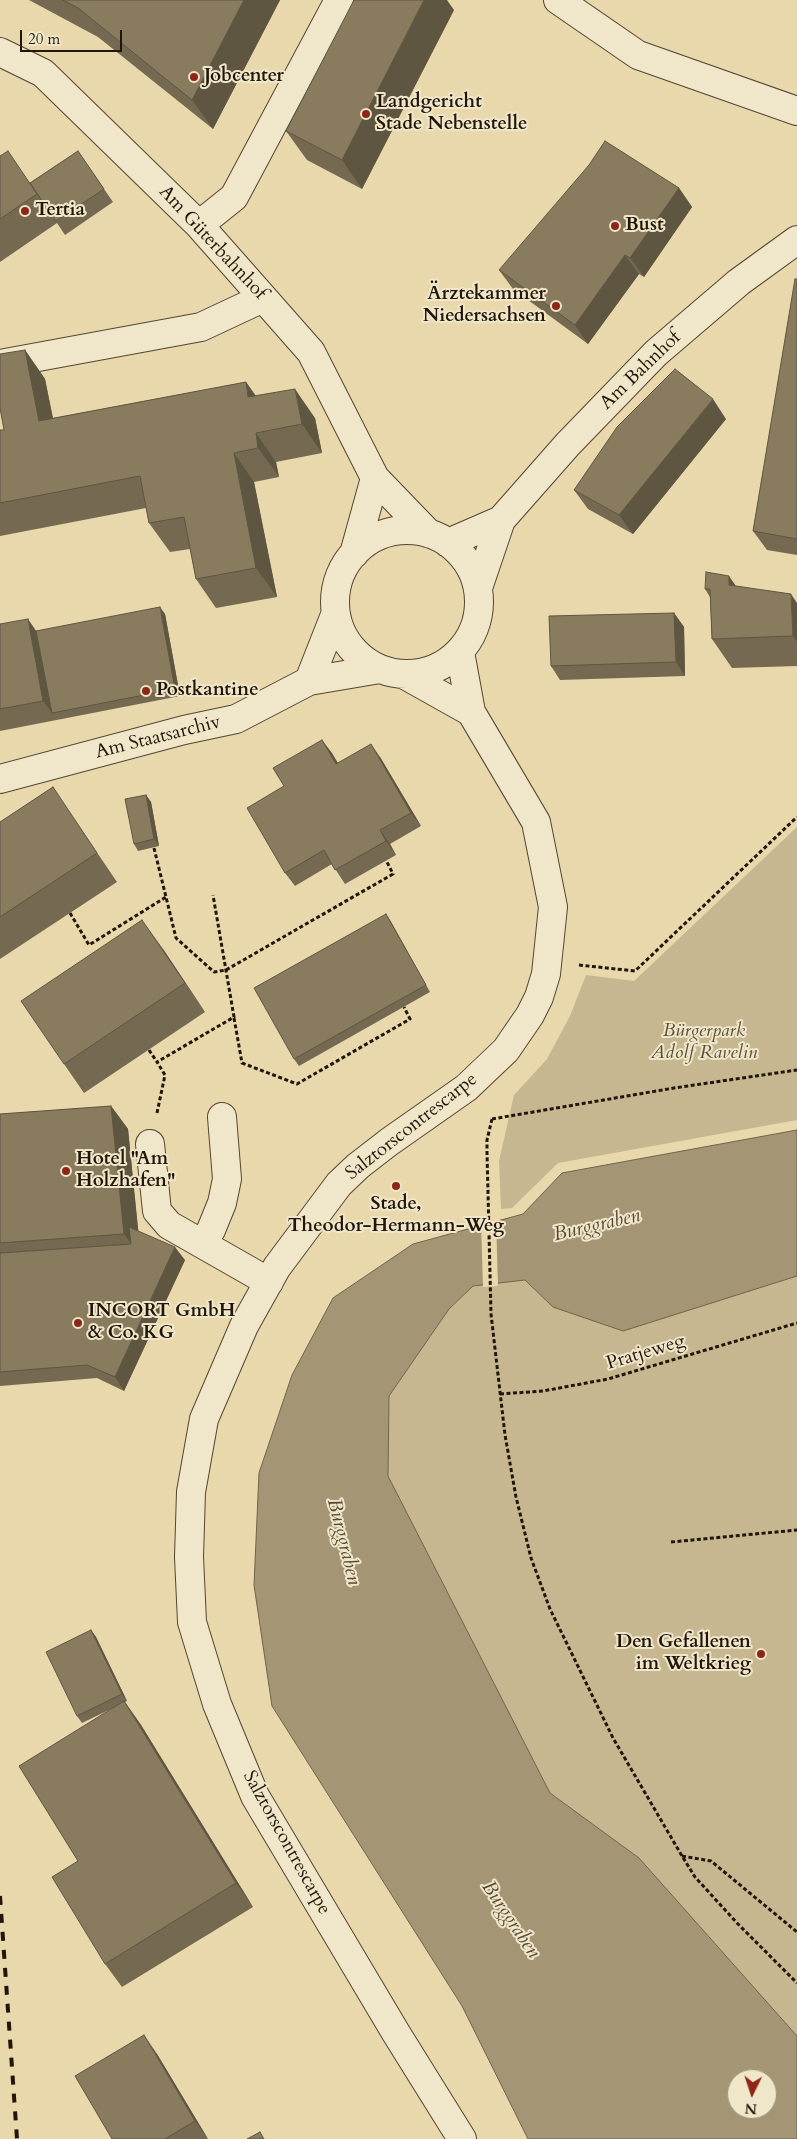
<!DOCTYPE html>
<meta charset="utf-8">
<style>
body{margin:0}
#map{position:relative;width:797px;height:2139px;overflow:hidden;background:#e8d8ac;font-family:Cardo,serif}
canvas{display:block}
.north{position:absolute;left:727px;top:2069px;width:50px;height:50px;box-sizing:border-box;background:#f0e6c9;border:1px solid #9d937d;border-radius:50%;rotate:184deg;font-size:14px;font-weight:700;line-height:20px;text-align:center;color:#21160a}
.north::after{content:'';display:block;margin:auto;width:18px;height:22px;background:#8f2418;clip-path:polygon(50% 0,100% 100%,50% 72%,0 100%)}
.scale{position:absolute;left:20px;top:30px;width:102px;height:22px;box-sizing:border-box;border:2px solid #21160a;border-top:0;padding-left:6px;font-size:15px;line-height:18px;white-space:nowrap;color:#21160a;-webkit-text-stroke:4px #f0e6c9;paint-order:stroke}
</style>
<div id="map">
<canvas width="797" height="2139"></canvas>
<div class="north">N</div>
<div class="scale">20 m</div>
</div>
<script>
const context = document.querySelector('canvas').getContext('2d');
context.lineJoin = 'round';
function fill(path, color) { context.fillStyle = color; context.fill(path, 'evenodd'); }
const shape = rows => new Path2D(rows.map(r => 'M' + r).join(''));
function trace(path, color, width, dash) { context.strokeStyle = color; context.lineWidth = width; context.lineCap = dash ? 'butt' : 'round'; context.setLineDash(dash || []); context.stroke(path); }
function label(font, color, halo, rows, align = 'center') {
  context.font = font + ' Cardo,serif'; context.lineWidth = 4; context.setLineDash([]); context.textBaseline = 'middle'; context.strokeStyle = halo; context.fillStyle = color; for (const [text, x, y, turn = 0] of rows) {
    context.save(); context.translate(x, y); context.rotate((+turn || 0) * Math.PI / 180); context.textAlign = isNaN(turn) ? turn : align; if (halo) context.strokeText(text, 0, 0); context.fillText(text, 0, 0); context.restore();
  }
}
const green = shape([
 [797,827,797,1120,558,1163,512,1208,501,1209,499,1161,514,1095,547,1059,570,1016,586,975,634,981],
 [797,1276,797,2036,639,1858,550,1793,388,1476,389,1396,449,1309,473,1286,525,1280,553,1307]
]);
const water = shape([
 [797,1130,797,1276,623,1331,553,1307,525,1280,473,1286,449,1309,389,1396,388,1476,550,1793,639,1858,797,2036,797,2139,528,2139,462,2006,272,1706,254,1585,259,1473,292,1375,333,1298,413,1244,523,1214,562,1173,797,1130],
 [737,2079,767,2079,767,2109,737,2109,737,2079]
]);
const pier = shape([
 [496,1219,498,1286,483,1287,481,1223]
]);
const path = shape([
 [154,848,176,938,214,972,226,970,393,874,386,860],
 [70,913,89,945,166,897],
 [579,965,635,971,797,817],
 [234,1018,242,1063,297,1084,410,1019,404,1007],
 [149,1050,157,1062],
 [157,1113,165,1075,157,1062,234,1017,213,895],
 [492,1119,487,1140,487,1152,491,1314,505,1435,516,1497,531,1558,550,1609,613,1738,682,1856,695,1877,737,1923,797,1983],
 [492,1119,674,1088,797,1070],
 [500,1394,543,1391,608,1379,797,1323],
 [671,1542,797,1530],
 [682,1856,711,1861,797,1932]
]);
const minor = shape([
 [558,0,638,55,797,111],
 [0,52,43,73,199,225,311,352,375,478,428,533],
 [199,225,234,197,339,0],
 [0,364,201,327,263,298],
 '335 602a72 72 0 1 1 144 0a72 72 0 1 1-144 0Z',
 [448,543,501,520],
 [354,554,375,478],
 [478,588,501,520,568,444,656,353,739,282,797,240],
 [460,652,471,712,536,822,553,907,546,974,539,997,530,1015,506,1050,466,1088,389,1142,358,1166,339,1184,277,1267,244,1326,204,1419,191,1492,189,1557,192,1622,217,1704,255,1796,396,2033,462,2139],
 [405,675,471,712],
 [309,681,335,615],
 [0,779,184,730,236,719,309,681,380,669],
 [150,1144,157,1211,169,1225,269,1282],
 [202,1244,211,1230,222,1203,227,1179,222,1117]
]);
const rail = shape([
 [0,1896,17,2139]
]);
const wall = shape([
 [29,0,280,0,213,129,98,37],
 [454,10,362,189,307,160,286,131],
 [78,151,113,202,65,235,57,223,0,262,0,156,30,183],
 [679,188,692,207,644,277,639,274,588,344,513,289,499,270],
 [797,279,797,555,767,550,753,531],
 [25,350,45,379,53,418,246,382,256,396,315,418,322,453,276,462,279,477,254,482,277,597,216,608,196,579,190,549,170,552,149,523,146,508,0,536,0,430,4,430],
 [726,419,633,534,588,509,574,490],
 [736,586,797,603,797,666,732,668,712,639,710,597,705,589],
 [674,613,684,627,685,676,560,680,551,666],
 [165,614,180,696,0,731,0,624,36,631],
 [322,740,338,763,380,757,421,826,390,844,396,855,345,884,332,864,295,886,285,873,284,786],
 [146,795,151,802,159,846,138,851,134,844],
 [73,817,117,882,0,959,0,822],
 [386,914,391,922,430,992,299,1066,294,1059],
 [163,949,205,1012,84,1093,64,1064],
 [111,1106,128,1129,138,1231,185,1260,124,1391,97,1378,0,1386,0,1114],
 [91,1630,96,1637,127,1701,125,1702,141,1725,253,1907,122,1987,105,1964,113,1708,82,1723,77,1716],
 [157,2054,208,2139,112,2139]
]);
const shadedWall = shape([
 [244,0,280,0,213,129,192,100],
 [424,0,447,0,454,10,362,189,342,160],
 [679,188,692,207,644,277,630,258],
 [625,255,639,274,588,344,575,325],
 [25,350,45,379,59,450,39,421],
 [246,382,266,411,248,397],
 [295,389,315,418,322,453,302,424],
 [713,399,726,419,633,534,619,515],
 [256,433,276,462,279,477,258,448],
 [234,453,254,482,277,597,256,568],
 [729,576,749,605,729,585],
 [791,594,797,603,797,642,793,636],
 [160,607,165,614,180,696,175,689],
 [674,613,684,627,685,676,676,662],
 [28,619,41,638,52,713,43,701],
 [322,740,332,753,346,777,336,764],
 [371,744,380,757,421,826,411,813],
 [146,795,151,802,159,846,154,839],
 [380,830,390,844,396,855,386,841],
 [386,914,391,922,430,992,426,985],
 [142,920,163,949,205,1012,185,983],
 [111,1106,128,1129,141,1257,124,1234],
 [175,1247,185,1260,124,1391,115,1377],
 [91,1630,96,1637,127,1701,122,1694],
 [124,1701,141,1725,253,1907,236,1883],
 [144,2035,157,2054,208,2139,195,2121]
]);
const building = shape([
 [63,0,244,0,192,100,78,8,63,0],
 [354,0,424,0,342,160,286,131,354,0],
 [605,141,679,188,630,258,625,255,575,325,499,270,589,165,605,141],
 [8,151,37,194,0,219,0,156,8,151],
 [78,151,104,189,56,221,30,183,78,151],
 [795,279,797,279,797,539,753,531,795,279],
 [25,350,39,421,246,382,248,397,295,389,302,424,256,433,258,448,234,453,256,568,196,579,184,517,149,523,140,476,0,503,0,430,4,430,0,408,0,354,25,350],
 [675,369,713,399,619,515,574,490,617,427,675,369],
 [706,572,729,576,729,585,791,594,793,636,712,639,710,589,705,589,706,572],
 [160,607,175,689,52,713,36,631,160,607],
 [674,613,676,662,551,666,549,616,674,613],
 [28,619,43,701,0,709,0,624,28,619],
 [322,740,336,764,371,744,411,813,380,830,386,841,335,870,324,850,285,873,247,808,284,786,273,768,322,740],
 [53,787,97,853,0,917,0,822,53,787],
 [146,795,154,839,134,844,125,799,146,795],
 [386,914,426,985,294,1059,254,988,386,914],
 [142,920,185,983,64,1064,21,1001,142,920],
 [111,1106,124,1234,0,1243,0,1114,111,1106],
 [129,1227,175,1247,115,1377,87,1365,0,1372,0,1253,131,1244,129,1227],
 [91,1630,122,1694,77,1716,46,1652,91,1630],
 [124,1701,236,1883,105,1964,52,1877,78,1861,19,1766,124,1701],
 [144,2035,195,2121,165,2139,112,2139,75,2076,144,2035],
 [260,2132,264,2139,247,2139,260,2132]
]);
const markers = [
 [194,77,5,"#8f2418"],
 [366,114,5,"#8f2418"],
 [25,211,5,"#8f2418"],
 [615,226,5,"#8f2418"],
 [556,306,5,"#8f2418"],
 [146,691,5,"#8f2418"],
 [66,1171,5,"#8f2418"],
 [396,1186,5,"#8f2418"],
 [78,1323,5,"#8f2418"],
 [761,1654,5,"#8f2418"]
];
const poiNames = [
 ["Jobcenter",204,77],
 ["Landgericht",376,103],
 ["Stade Nebenstelle",376,125],
 ["Tertia",35,211],
 ["Bust",625,226],
 ["Ärztekammer",546,295,"right"],
 ["Niedersachsen",546,317,"right"],
 ["Postkantine",156,691],
 ["Hotel \"Am",76,1160],
 ["Holzhafen\"",76,1182],
 ["Stade,",396,1205,"center"],
 ["Theodor-Hermann-Weg",396,1227,"center"],
 ["INCORT GmbH",88,1312],
 ["& Co. KG",88,1334],
 ["Den Gefallenen",751,1643,"right"],
 ["im Weltkrieg",751,1665,"right"]
];
const streetNames = [
 ["Am Güterbahnhof",212,243,47],
 ["Am Bahnhof",641,371,-44],
 ["Am Staatsarchiv",158,738,-14],
 ["Salztorscontrescarpe",412,1127,-38],
 ["Pratjeweg",646,1353,-17],
 ["Salztorscontrescarpe",286,1843,61]
];
const parkNames = [
 ["Bürgerpark",704,1032],
 ["Adolf Ravelin",704,1054]
];
const waterNames = [
 ["Burggraben",597,1226,-13],
 ["Burggraben",343,1542,76],
 ["Burggraben",510,1920,56]
];
fill(green, '#c6b790');
fill(water, '#a49675');
trace(water, '#70634a', 1);
fill(pier, '#e8d8ac');
trace(minor, '#534632', 30);
trace(path, '#21160a', 3, [4, 2.5]);
trace(minor, '#f0e6c9', 28);
trace(rail, '#21160a', 4, [9, 9]);
fill(wall, '#756a51');
fill(shadedWall, '#5f5642');
fill(building, '#887b5e');
trace(building, '#5f5642', 1);
for (const [x, y, r, color] of markers) { const dot = new Path2D(); dot.arc(x, y, r, 0, 2 * Math.PI); context.fillStyle = color; context.fill(dot); trace(dot, '#f0e6c9', 2); }
label('bold 19px', '#21160a', '#f0e6c9', poiNames, 'left');
label('19px', '#21160a', '#f0e6c9', streetNames);
label('italic 19px', '#5b4e39', '#f0e6c9', parkNames);
label('italic 20px', '#554935', '#f0e6c9', waterNames);
</script>
